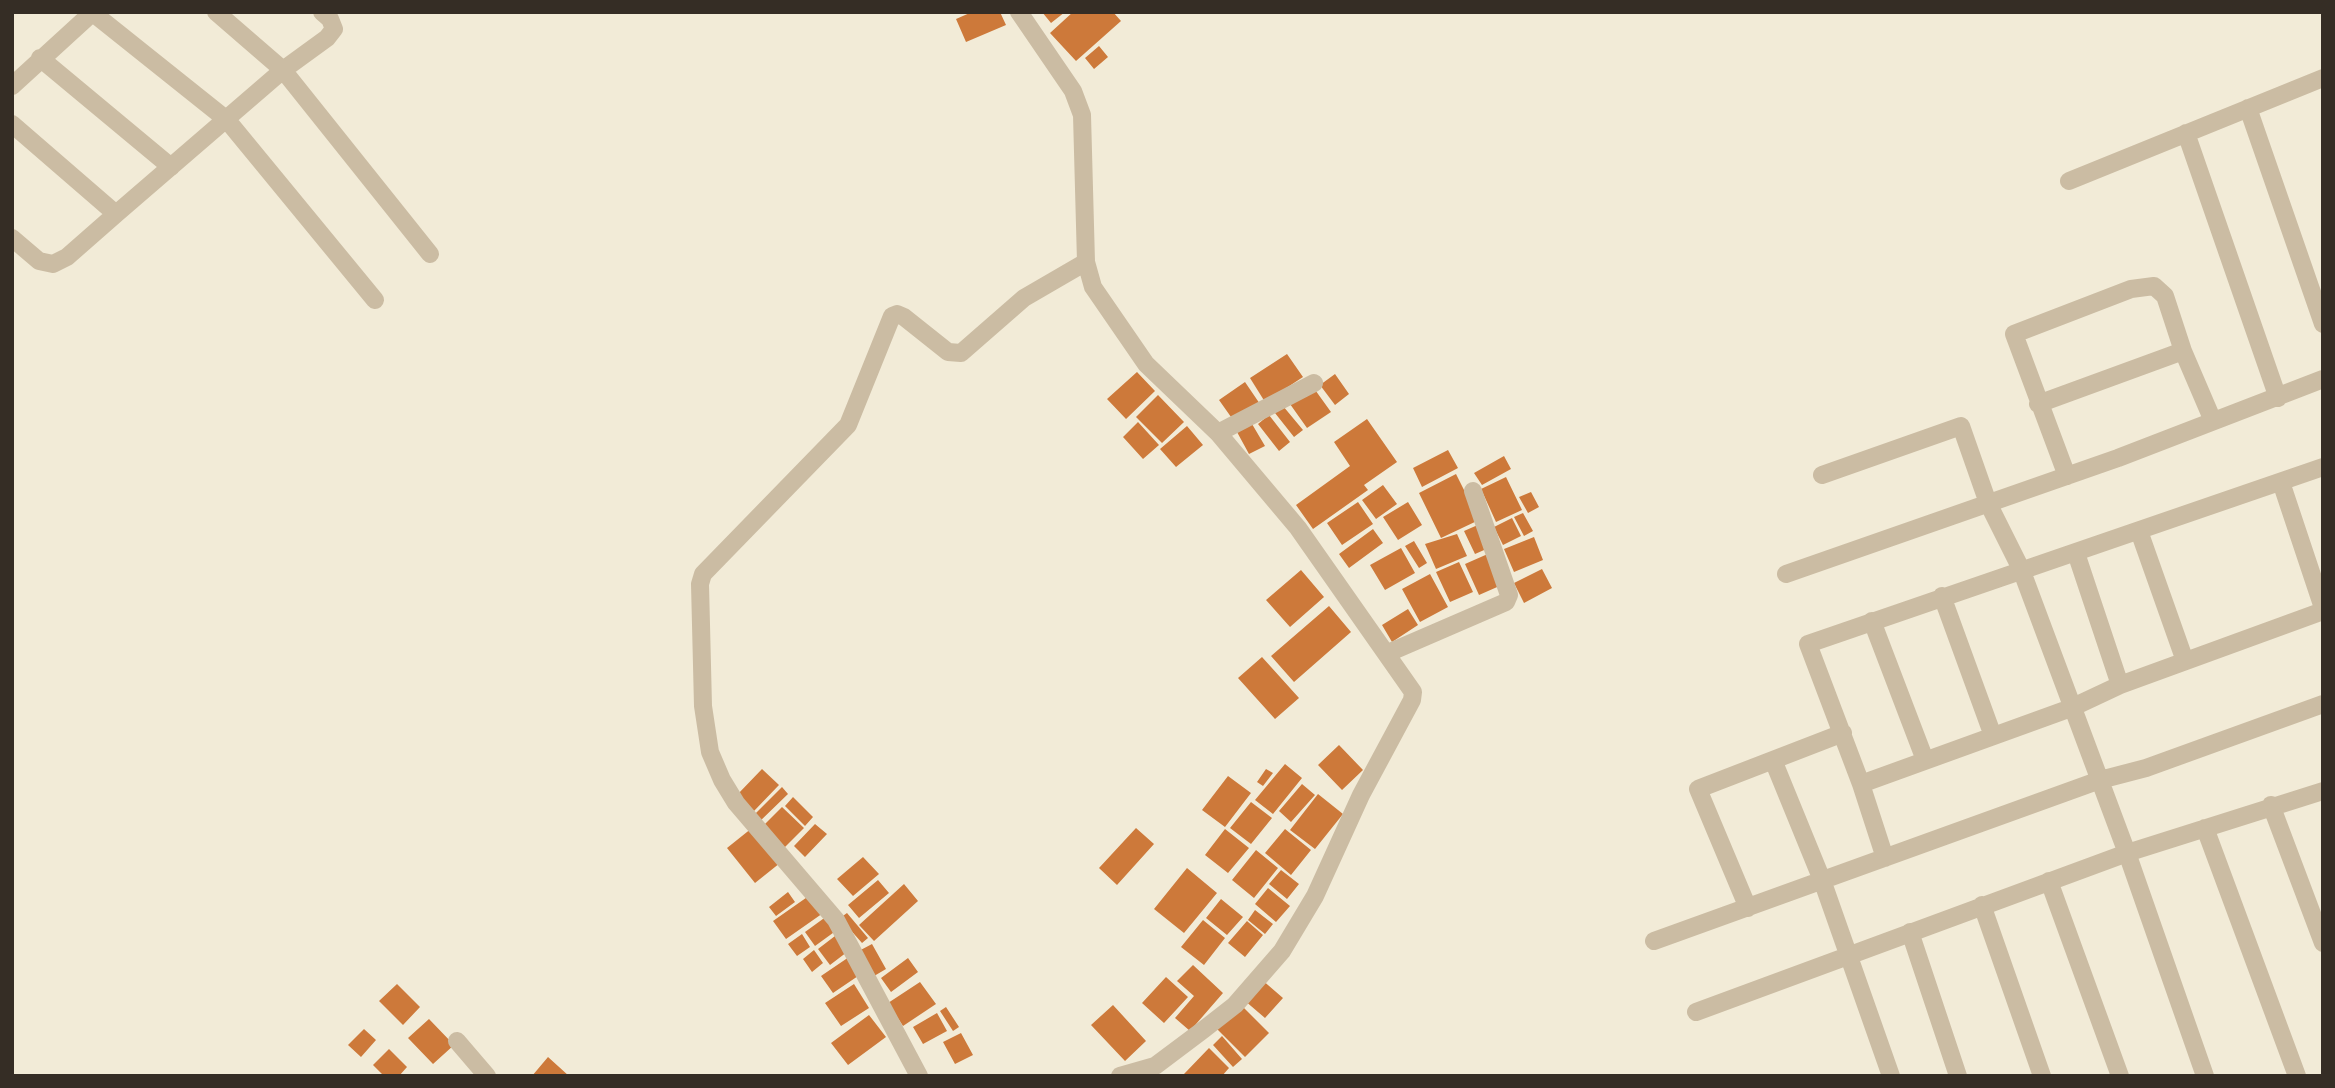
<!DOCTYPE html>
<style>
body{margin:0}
#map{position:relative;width:2335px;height:1088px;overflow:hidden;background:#f2ebd7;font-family:Ubuntu,sans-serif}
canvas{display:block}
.frame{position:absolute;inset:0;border:14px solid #352d25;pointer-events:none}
</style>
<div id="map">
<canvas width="2335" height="1088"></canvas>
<div class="frame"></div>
</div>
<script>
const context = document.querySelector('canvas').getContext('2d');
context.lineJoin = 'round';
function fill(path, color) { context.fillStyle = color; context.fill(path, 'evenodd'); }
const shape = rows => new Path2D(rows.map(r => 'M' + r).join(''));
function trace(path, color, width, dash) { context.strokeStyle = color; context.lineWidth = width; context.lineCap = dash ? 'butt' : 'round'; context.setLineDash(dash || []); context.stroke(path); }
const building = shape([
 [972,12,1000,12,1006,25,966,42,956,19],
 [1042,12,1065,12,1051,23],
 [1073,12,1113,12,1121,21,1076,61,1050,33],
 [1099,46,1108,57,1094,69,1085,58],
 [1287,354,1303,377,1265,402,1250,378],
 [1137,372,1155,391,1126,419,1107,399],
 [1335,374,1349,394,1335,405,1320,385],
 [1245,382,1262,407,1236,424,1219,400],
 [1313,387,1331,412,1307,428,1290,404],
 [1158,395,1184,422,1162,443,1136,417],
 [1283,406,1303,430,1294,437,1275,413],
 [1269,415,1290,442,1279,451,1258,424],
 [1367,419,1397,462,1364,485,1368,490,1313,529,1296,505,1350,466,1334,442],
 [1138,422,1159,445,1143,459,1123,437],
 [1252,424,1265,446,1249,454,1237,432],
 [1187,426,1203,445,1176,467,1160,449],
 [1448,450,1458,468,1422,487,1413,468],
 [1504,456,1511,469,1482,485,1474,473],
 [1456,474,1479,520,1441,538,1419,493],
 [1506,477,1522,510,1496,522,1481,489],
 [1383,485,1397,504,1376,519,1362,500],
 [1531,492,1539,507,1528,513,1519,497],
 [1358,502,1373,524,1342,545,1327,523],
 [1408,502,1422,525,1398,540,1383,517],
 [1523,513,1533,531,1524,536,1514,517],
 [1512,518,1521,536,1503,545,1494,527],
 [1480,524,1491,547,1475,554,1464,531],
 [1373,529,1383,543,1349,568,1339,554],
 [1457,534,1467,556,1436,569,1425,544],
 [1534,537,1543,560,1514,572,1504,549],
 [1414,541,1427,563,1419,568,1405,546],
 [1401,548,1415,573,1385,590,1370,565],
 [1490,553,1504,584,1479,595,1465,564],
 [1459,562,1473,592,1450,602,1436,572],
 [1542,569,1552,588,1524,603,1514,583],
 [1301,570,1324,597,1290,627,1266,600],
 [1430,574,1448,607,1420,622,1402,589],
 [1329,606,1351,632,1294,682,1271,656],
 [1408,609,1418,625,1392,642,1382,625],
 [1262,657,1299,698,1275,719,1238,678],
 [1339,745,1363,770,1342,790,1318,765],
 [1285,764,1302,778,1273,814,1255,800],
 [762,769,779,785,754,811,737,795],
 [1266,769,1273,773,1263,786,1257,782],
 [1228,776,1251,793,1225,827,1202,810],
 [1302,784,1315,795,1291,822,1279,811],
 [782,787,788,794,757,824,751,818],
 [1318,794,1343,814,1315,849,1290,830],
 [793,797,813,817,805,826,785,806],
 [1251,802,1272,818,1251,844,1230,828],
 [782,807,804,828,782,850,761,828],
 [815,824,827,834,805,857,794,846],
 [752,828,780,863,755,883,727,848],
 [1136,828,1154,844,1117,885,1099,868],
 [1225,829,1249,848,1228,873,1205,855],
 [1285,829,1311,850,1291,875,1265,853],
 [1256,850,1278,868,1254,898,1232,880],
 [863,857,879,874,853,896,837,879],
 [1187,868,1217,893,1184,933,1154,909],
 [1281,870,1299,884,1287,899,1269,884],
 [878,880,889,893,859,918,848,905],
 [904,884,918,901,874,941,859,925],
 [1268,888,1290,906,1276,922,1255,904],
 [788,892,795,902,776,916,769,907],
 [813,893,826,911,786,939,773,921],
 [1221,899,1243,917,1227,935,1206,918],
 [1255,910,1273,924,1265,934,1248,920],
 [847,913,868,938,862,943,840,918],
 [827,916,837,930,815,946,805,932],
 [1203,920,1225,938,1204,965,1181,947],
 [1247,921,1263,935,1245,957,1228,943],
 [802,934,810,947,797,956,788,944],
 [835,936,847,952,830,965,818,949],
 [872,944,886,969,869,979,855,953],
 [814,950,823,963,812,972,803,959],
 [849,957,861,974,833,993,821,976],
 [908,958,918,972,891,992,881,978],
 [1193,965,1223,993,1190,1031,1175,1018,1194,996,1177,981],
 [1166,977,1188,997,1164,1023,1142,1003],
 [1261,979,1283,998,1265,1018,1244,1000],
 [920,982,936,1004,903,1026,888,1003],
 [397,984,420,1007,403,1025,379,1001],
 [854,984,869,1008,841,1026,825,1003],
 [1113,1005,1146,1041,1125,1061,1091,1025],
 [1241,1005,1269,1033,1245,1057,1217,1029],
 [946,1007,959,1027,953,1031,940,1011],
 [937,1013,947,1031,923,1044,913,1027],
 [869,1015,886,1037,848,1065,831,1043],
 [429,1019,454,1045,433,1064,408,1038],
 [364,1029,376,1040,361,1057,348,1045],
 [961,1033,973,1055,955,1064,943,1042],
 [1222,1036,1242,1059,1233,1067,1213,1045],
 [1209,1048,1229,1068,1222,1076,1186,1076,1184,1074],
 [389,1049,407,1067,399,1076,384,1076,373,1065],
 [548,1057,569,1076,532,1076]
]);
const street = shape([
 [216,12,283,70,430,254],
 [1019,12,1073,91,1082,115,1086,262,1093,287,1146,364,1218,433,1298,528,1413,692,1412,700,1361,795,1315,896,1282,951,1235,1005,1203,1030,1155,1066,1120,1076],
 [93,13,227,120,375,300],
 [40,58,171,167],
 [12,86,93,12],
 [2248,108,2323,324],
 [12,124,116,214,283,70,327,38,334,29,330,19,322,12],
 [2186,133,2278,398],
 [2069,181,2323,78],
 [12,238,39,261,53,264,67,257,116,214],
 [2038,404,2183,351],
 [1218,433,1314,383],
 [1822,475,1961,426,1988,503,2021,569,2127,853,2205,1076],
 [2067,476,2014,334,2131,289,2154,286,2165,296,2183,351,2213,421],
 [2281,482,2323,608],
 [2139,531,2185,661],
 [2076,553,2120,685],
 [1786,574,2118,458,2323,379],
 [1942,596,1993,736],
 [1872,621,1925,760],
 [1388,653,1506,602,1509,595,1473,491],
 [1773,760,1822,880,1891,1076],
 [1861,784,2071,708,2120,685,2323,611],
 [2271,805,2323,943],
 [2205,828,2297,1076],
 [1885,858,1861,784,1808,644,2323,467],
 [2049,881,2120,1076],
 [1982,905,2042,1076],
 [1748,908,1698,789,1843,733],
 [1910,932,1958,1076],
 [1654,941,2100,780,2146,768,2323,704],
 [1696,1012,2127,853,2323,791],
 [457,1041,487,1076],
 [919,1076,836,920,736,803,722,780,710,752,703,706,700,584,703,574,848,425,892,316,897,314,904,317,948,352,961,353,1024,298,1086,262]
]);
fill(building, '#cd793a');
trace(street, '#cbbca3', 18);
</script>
